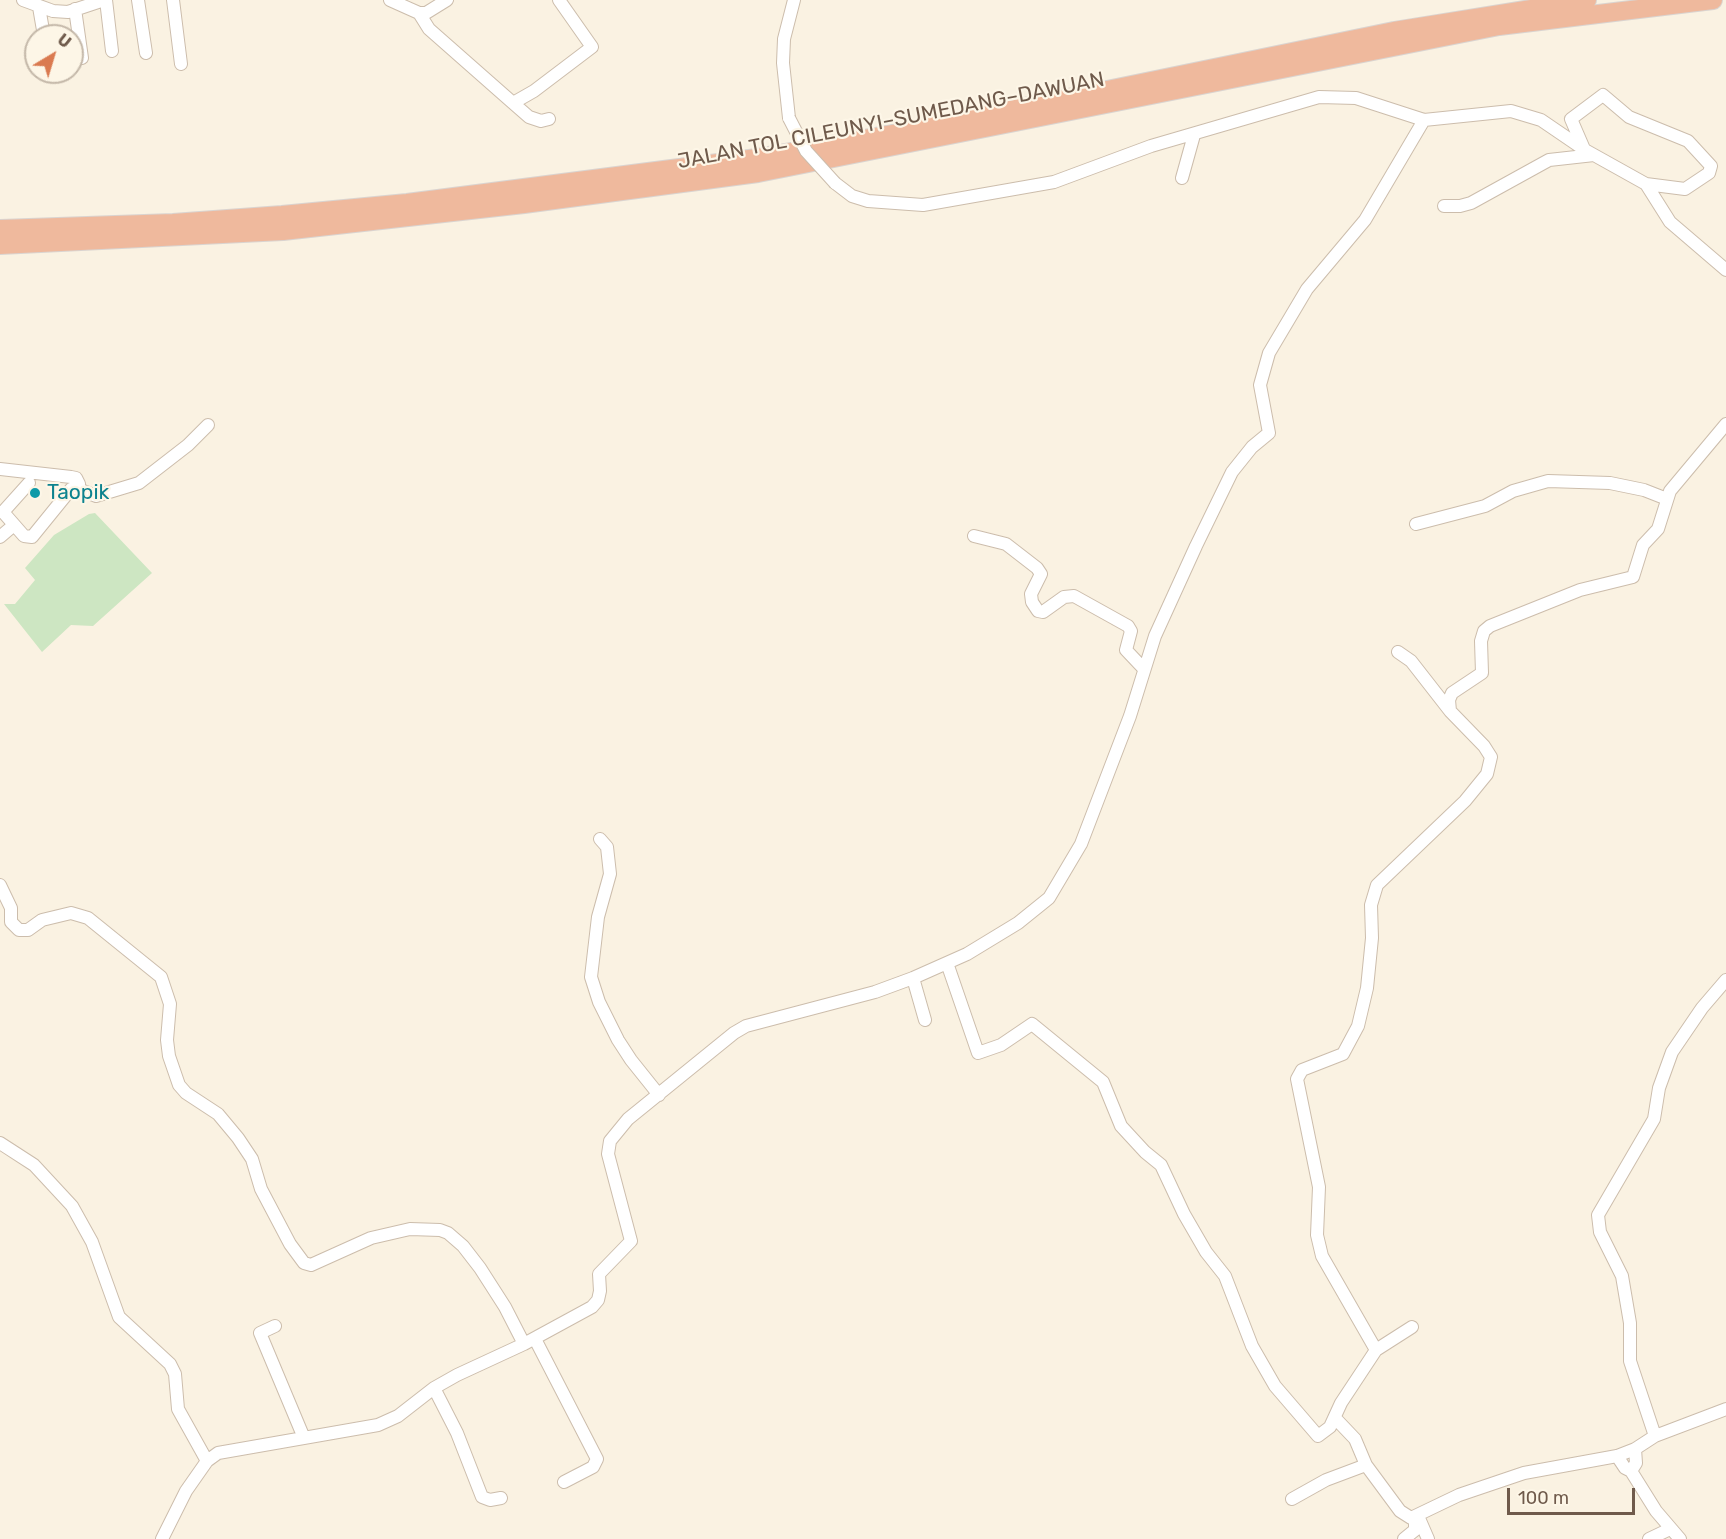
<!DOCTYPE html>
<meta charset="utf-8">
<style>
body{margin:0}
#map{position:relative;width:1726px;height:1539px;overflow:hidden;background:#faf2e2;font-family:Rubik,sans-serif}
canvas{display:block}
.north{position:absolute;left:24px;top:24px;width:60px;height:60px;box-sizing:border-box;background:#fdf6e7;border:2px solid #c4b8a9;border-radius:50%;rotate:38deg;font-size:16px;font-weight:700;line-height:24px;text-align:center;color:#6f5a4b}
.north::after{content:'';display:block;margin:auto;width:21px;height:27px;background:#da7a50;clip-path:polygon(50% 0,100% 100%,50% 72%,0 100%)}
.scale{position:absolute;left:1507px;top:1488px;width:128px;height:27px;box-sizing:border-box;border:3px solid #6f5a4b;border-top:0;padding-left:8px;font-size:18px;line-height:21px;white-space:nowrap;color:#6f5a4b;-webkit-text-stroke:4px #fdf6e7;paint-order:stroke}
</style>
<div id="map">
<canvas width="1726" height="1539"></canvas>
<div class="north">U</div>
<div class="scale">100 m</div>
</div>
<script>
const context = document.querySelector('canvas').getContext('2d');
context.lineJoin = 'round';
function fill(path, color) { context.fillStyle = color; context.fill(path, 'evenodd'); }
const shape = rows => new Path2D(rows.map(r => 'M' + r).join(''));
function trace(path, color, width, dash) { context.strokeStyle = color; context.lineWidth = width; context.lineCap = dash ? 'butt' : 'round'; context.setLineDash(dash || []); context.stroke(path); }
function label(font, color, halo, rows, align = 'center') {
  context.font = font + ' Rubik,sans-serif'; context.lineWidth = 4.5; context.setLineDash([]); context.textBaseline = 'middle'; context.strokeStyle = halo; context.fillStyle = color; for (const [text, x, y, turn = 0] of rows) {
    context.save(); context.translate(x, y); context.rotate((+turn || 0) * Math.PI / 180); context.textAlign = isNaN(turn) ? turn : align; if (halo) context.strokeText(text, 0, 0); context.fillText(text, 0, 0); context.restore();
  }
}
const green = shape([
 [95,513,152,573,93,626,71,625,42,652,4,604,15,604,35,580,25,568,54,535,89,514]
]);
const minor = shape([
 [23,0,53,11,68,12,104,0],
 [106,0,112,51],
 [138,0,146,53],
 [173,0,181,64],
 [390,0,419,13,426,13,447,0],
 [39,7,44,36],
 [75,9,82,58],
 [419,13,429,29,513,103,534,91,592,47,559,0],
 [50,72,51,73],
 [513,103,529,117,541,121,549,119],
 [789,118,783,63,784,39,794,0],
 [1584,149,1571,119,1603,95,1629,117,1688,141,1711,166,1709,173,1685,189,1646,184],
 [1182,178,1194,135],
 [835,183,852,196,868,201,923,205,1054,182,1151,146,1319,97,1356,98,1424,120,1511,111,1541,120,1585,150,1646,184,1670,222,1726,270],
 [1444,206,1460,206,1471,203,1549,160,1594,155],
 [0,469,71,477,76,478,79,484,76,488],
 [0,512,3,512,29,483],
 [3,512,24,536,32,537,71,489,76,488,96,496,139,483,188,445,208,425],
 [1416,524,1485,506,1513,491,1548,481,1610,483,1644,490,1667,499],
 [974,536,1006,544,1037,568,1041,574,1031,594,1032,602,1038,611,1043,612,1064,597,1074,596,1128,626,1131,631,1126,650,1143,668],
 [0,537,14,525],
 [1398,652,1411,661,1450,711],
 [600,839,607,847,610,874,598,917,591,977,599,1002,618,1040,631,1060,659,1095],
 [0,885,11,908,11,922,19,930,28,930,42,920,71,913,88,918,161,977,170,1004,167,1040,169,1056,179,1085,186,1093,218,1114,238,1138,252,1159,261,1189,290,1244,304,1263,311,1265,371,1238,410,1229,440,1230,448,1233,463,1246,480,1268,505,1307,524,1344],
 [947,963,978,1053,1001,1045,1032,1024,1103,1082,1121,1126,1145,1152,1161,1165,1184,1214,1206,1252,1225,1276,1252,1346,1275,1386,1318,1436,1330,1427,1341,1403,1376,1350,1412,1327],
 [913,978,925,1020],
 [0,1143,34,1165,72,1206,92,1242,119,1317,170,1364,175,1374,178,1409,207,1461],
 [275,1326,260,1333,304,1438],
 [535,1339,597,1459,593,1467,564,1482],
 [1376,1350,1322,1256,1317,1235,1319,1187,1297,1079,1302,1070,1343,1054,1358,1026,1367,988,1372,938,1371,905,1377,885,1465,801,1487,774,1491,757,1484,746,1450,711,1449,700,1452,693,1482,673,1481,641,1484,631,1490,626,1580,590,1633,577,1643,545,1658,529,1670,491,1726,424],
 [434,1388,457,1433,482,1497,490,1500,501,1498],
 [1335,1418,1355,1439,1366,1465,1400,1511,1411,1518,1459,1495,1524,1473,1617,1456,1635,1449,1655,1436,1726,1409],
 [1655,1436,1630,1361,1630,1323,1622,1276,1600,1232,1598,1215,1654,1119,1659,1088,1672,1052,1702,1008,1726,980],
 [1617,1456,1625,1468,1631,1471,1636,1463,1635,1449],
 [1631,1471,1656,1511,1680,1539],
 [1292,1499,1326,1480,1366,1465],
 [1418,1516,1428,1539],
 [162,1539,186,1491,207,1461,218,1453,378,1425,398,1416,434,1388,457,1375,524,1344,592,1307,598,1300,600,1291,599,1274,631,1241,608,1154,610,1141,628,1119,734,1033,746,1026,875,992,913,978,967,954,1018,923,1049,898,1081,844,1130,716,1155,636,1196,546,1232,472,1252,447,1269,433,1260,385,1269,353,1307,289,1365,220,1424,120],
 [1404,1539,1415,1530,1415,1517],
 [1649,1539,1670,1529]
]);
const highway = shape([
 [0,229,173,223,282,215,407,203,757,158,903,132,1394,31,1587,0],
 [0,245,283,231,524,204,758,173,1499,26,1713,0]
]);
const minorBridge = shape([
 [789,118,806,151,835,183]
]);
const markers = [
 [35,493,6,"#0f9aa8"]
];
const streetNames = [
 ["JALAN TOL CILEUNYI–SUMEDANG–DAWUAN",891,121,-11]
];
const cultureNames = [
 ["Taopik",47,493]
];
fill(green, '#cde6c2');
trace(minor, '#ccbdac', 14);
trace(highway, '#dad4d0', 20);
trace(minor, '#fff', 12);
trace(highway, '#efb99d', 18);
trace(minorBridge, '#ccbdac', 14, []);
trace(minorBridge, '#fff', 12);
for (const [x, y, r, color] of markers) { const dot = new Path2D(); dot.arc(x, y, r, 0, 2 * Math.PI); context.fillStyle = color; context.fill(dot); trace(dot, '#fdf6e7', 2); }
label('21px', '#6f5a4b', '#fdf6e7', streetNames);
label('21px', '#0d838f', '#fdf6e7', cultureNames, 'left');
</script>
